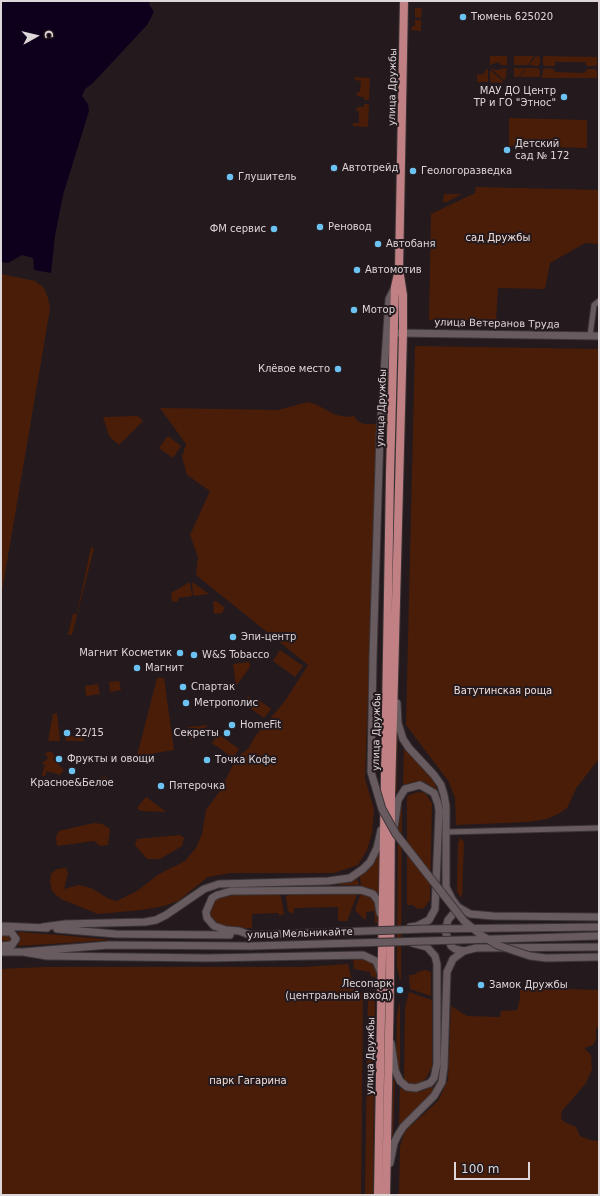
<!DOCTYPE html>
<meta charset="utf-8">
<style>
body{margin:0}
#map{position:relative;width:600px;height:1196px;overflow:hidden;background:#241a1e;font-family:"DejaVu Sans",sans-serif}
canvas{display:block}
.frame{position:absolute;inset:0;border:2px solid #ded7d9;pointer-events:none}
.north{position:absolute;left:16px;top:16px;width:40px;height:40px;-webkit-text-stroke:3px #241a1e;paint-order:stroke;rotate:82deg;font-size:11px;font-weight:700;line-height:16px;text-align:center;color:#ded7d9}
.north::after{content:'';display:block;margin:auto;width:14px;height:18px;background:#ded7d9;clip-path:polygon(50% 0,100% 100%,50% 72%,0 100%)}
.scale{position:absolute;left:454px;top:1162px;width:76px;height:18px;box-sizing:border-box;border:2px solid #ded7d9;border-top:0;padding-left:5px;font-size:12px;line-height:14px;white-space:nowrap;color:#ded7d9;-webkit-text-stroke:3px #241a1e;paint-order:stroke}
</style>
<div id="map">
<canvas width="600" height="1196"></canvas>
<div class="frame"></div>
<div class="north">С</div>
<div class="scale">100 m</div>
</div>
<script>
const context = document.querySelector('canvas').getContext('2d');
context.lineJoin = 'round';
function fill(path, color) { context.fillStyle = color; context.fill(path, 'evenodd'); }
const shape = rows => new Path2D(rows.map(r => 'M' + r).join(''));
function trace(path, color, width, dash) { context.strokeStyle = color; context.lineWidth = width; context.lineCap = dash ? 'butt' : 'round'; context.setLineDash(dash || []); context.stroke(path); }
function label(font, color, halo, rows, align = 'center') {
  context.font = font + ' "DejaVu Sans",sans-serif'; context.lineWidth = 4; context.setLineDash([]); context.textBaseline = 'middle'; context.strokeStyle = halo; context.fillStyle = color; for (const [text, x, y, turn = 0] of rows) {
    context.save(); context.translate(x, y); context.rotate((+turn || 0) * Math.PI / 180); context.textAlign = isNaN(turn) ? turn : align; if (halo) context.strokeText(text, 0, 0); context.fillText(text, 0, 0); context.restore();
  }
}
const green = shape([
 [415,8,422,8,421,18,415,17],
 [415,20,421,20,421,31,411,30,412,27,415,25],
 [490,56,507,56,507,65,501,65,498,62,490,65],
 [514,56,534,56,528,65,514,65],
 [536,56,540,57,540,63,538,66,529,65],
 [543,56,597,57,597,64,595,66,587,66,585,62,555,62,555,66,545,66,543,64],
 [488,68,488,82,477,82,477,75,483,74],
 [490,68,496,70,507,68,506,77,504,80],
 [514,68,526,68,519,77,514,77],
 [527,68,538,68,540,71,540,77,520,77],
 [545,68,554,69,555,72,585,73,587,69,595,69,597,71,597,78,542,78,543,70],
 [490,70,503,81,502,83,490,82],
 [355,77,370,78,369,100,364,100,364,97,357,96,357,92,360,92,361,81,355,80],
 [364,104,369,104,368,127,353,126,353,123,359,123,359,111,356,111,357,107,364,107],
 [509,118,587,120,587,148,509,146],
 [476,187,599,190,599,244,585,243,550,263,545,289,498,288,496,320,429,320,431,214,475,193],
 [444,194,462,194,447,202,443,202],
 [1,274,35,281,44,288,48,298,50,309,1,597],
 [415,346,599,349,599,759,577,787,567,808,558,814,547,819,527,822,456,825,455,798,449,782,406,725],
 [308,402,315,404,336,415,346,417,354,416,357,421,364,424,377,424,365,779,374,809,372,834,367,850,358,865,334,873,231,873,208,877,178,901,164,906,141,910,98,914,61,899,52,891,50,882,51,874,57,869,66,868,68,873,64,889,79,885,91,888,109,899,117,901,137,891,159,874,185,861,196,848,202,834,206,810,220,791,237,757,248,749,256,735,285,701,308,665,196,575,198,557,190,535,210,491,187,475,182,457,186,444,160,408,278,410],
 [387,407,389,419,387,473,385,473],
 [138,416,143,421,119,445,109,436,103,417],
 [168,436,181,446,173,458,159,448],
 [91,547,94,548,72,635,68,635,73,614,77,614],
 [190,582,192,596,178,598,178,601,172,602,171,593],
 [192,582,209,594,193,596],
 [216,601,225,608,222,613,214,614,213,602],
 [280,650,303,666,295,677,273,661],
 [249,662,250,667,236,686,233,664],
 [157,678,164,678,174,750,137,756],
 [119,681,121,690,110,692,109,682],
 [98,684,100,694,86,696,85,686],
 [248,696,254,700,256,698,271,709,264,718,243,703],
 [57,713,60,741,48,741,53,714],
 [208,725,191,740,190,738,188,727],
 [397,733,398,737,397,790,396,793],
 [218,734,239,749,233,758,212,743],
 [83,735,84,741,66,741,65,737],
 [404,746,432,777,438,792,425,782,417,781,403,785],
 [48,752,52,752,55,757,53,759,64,770,60,775,47,771,45,776,42,776,44,767,46,765,43,765,43,761,46,761,48,756,44,755],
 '99 782a5 5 0 1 1 10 0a5 5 0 1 1-10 0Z',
 [418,792,425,793,432,803,430,900,423,909,416,908,413,905,407,905,407,796],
 [402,796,401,980,400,980,397,967,398,809],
 [146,797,165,811,165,812,141,811,137,808],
 [94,823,102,824,110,829,108,845,100,846,94,841,57,846,56,837,59,831],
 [180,835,184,838,182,846,160,859,147,859,135,845,137,839],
 [460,838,464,842,462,898,457,892,458,843],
 [381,848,380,900,371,889,361,886,360,876,374,863],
 [357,877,359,885,339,885,339,883],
 [358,892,347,921,338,921,338,907,294,908,294,914,288,911,286,896,291,894],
 [361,893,369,896,375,904,378,923,375,923,374,911,366,912,366,919,364,919,355,910],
 [239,894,278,894,281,897,284,914,279,916,279,913,252,914,252,928,225,928,219,926,211,916,211,909,216,900,225,896],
 [18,932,59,935,112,940,18,946,20,939],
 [1,935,10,936,12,940,11,942,1,943],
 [353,959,366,959,370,962,376,970,376,978,371,976,370,972,354,969],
 [348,964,353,986,363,994,361,1195,1,1195,1,969,44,967,304,967],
 [425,970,431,972,431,996,410,989,409,975,414,975,418,972],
 [529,988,599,990,599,1025,596,1029,596,1040,593,1045,584,1048,591,1055,592,1069,586,1083,562,1111,561,1119,566,1123,576,1127,580,1136,590,1140,599,1141,599,1195,399,1195,400,1147,405,1131,438,1101,448,1080,451,1006,467,1016,500,1017,501,1011,517,1010,520,999,520,990],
 [409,992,432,1000,432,1067,426,1078,420,1084,412,1084,404,1080,405,1008],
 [368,994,375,994,373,1195,365,1195],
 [399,1004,400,1004,400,1076,396,1065,397,1017],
 [393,1079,395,1082,393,1134,391,1139],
 [433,1085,433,1092,399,1125,400,1088,415,1092,425,1090]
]);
const water = shape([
 [1,1,150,1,149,4,154,12,147,25,93,83,85,89,82,96,88,104,89,111,63,195,55,236,51,273,34,270,33,258,22,255,8,263,1,262]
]);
const street = shape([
 [590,336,594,305,599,301],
 [446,832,599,828]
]);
const secondary = shape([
 [397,333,599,336],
 [373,657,380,433,389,299,395,287],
 [397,703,398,723,403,739,409,748,434,775,441,785,444,795,446,806,446,887,452,899,458,907,470,914,493,916,599,917],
 [394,828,398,800,405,789,420,785,434,793,438,804,439,811,435,909,429,920,417,926,410,927],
 [463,912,453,914,448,920,445,931,451,946,455,949,464,951],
 [1,926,47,928],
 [43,927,65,924,145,922,156,920,166,915,204,889,219,884,328,881,350,878,363,869,370,862,377,848,381,830],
 [57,929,116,934,230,935],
 [1,932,11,932,16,939,12,945,1,946],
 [250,935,239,931,226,930,214,926,207,918,206,912,212,898,217,895,231,891,361,890,373,894,378,901,380,913],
 [1,952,23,952,109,945,251,946],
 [23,952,47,956,208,958,363,955,376,961,381,973],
 [391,1043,395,1070,400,1081,407,1087,416,1088,430,1083,434,1078,437,1064,437,964,435,956,427,947,412,943],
 [390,1163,394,1143,398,1135,403,1127,434,1096,442,1082,444,1067,447,972,453,959,464,951,476,948,599,947]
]);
const primary = shape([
 [378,1195,390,474,395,287,398,274],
 [386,1195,390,983,391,794,403,333,403,295,399,269,404,1]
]);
const secondaryBridge = shape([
 [373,657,371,772,382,809,396,834,464,921,481,935,497,945,530,956,546,958,599,957],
 [250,935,425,929,599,927],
 [251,946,599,936]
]);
const markers = [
 [463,17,4,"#6cc3f2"],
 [564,97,4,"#6cc3f2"],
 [507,150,4,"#6cc3f2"],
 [334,168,4,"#6cc3f2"],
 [413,171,4,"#6cc3f2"],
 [230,177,4,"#6cc3f2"],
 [320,227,4,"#6cc3f2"],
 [274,229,4,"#6cc3f2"],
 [378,244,4,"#6cc3f2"],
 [357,270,4,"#6cc3f2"],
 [354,310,4,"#6cc3f2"],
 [338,369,4,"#6cc3f2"],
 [233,637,4,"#6cc3f2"],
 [180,653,4,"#6cc3f2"],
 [194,655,4,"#6cc3f2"],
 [137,668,4,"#6cc3f2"],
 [183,687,4,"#6cc3f2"],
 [186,703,4,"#6cc3f2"],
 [232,725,4,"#6cc3f2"],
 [67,733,4,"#6cc3f2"],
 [227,733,4,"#6cc3f2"],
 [59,759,4,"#6cc3f2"],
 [207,760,4,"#6cc3f2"],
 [72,771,4,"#6cc3f2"],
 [161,786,4,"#6cc3f2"],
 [481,985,4,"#6cc3f2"],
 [400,990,4,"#6cc3f2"]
];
const poiNames = [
 ["Тюмень 625020",471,17],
 ["МАУ ДО Центр",556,91,"right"],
 ["ТР и ГО \"Этнос\"",556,103,"right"],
 ["Детский",515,144],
 ["сад № 172",515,156],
 ["Автотрейд",342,168],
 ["Геологоразведка",421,171],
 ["Глушитель",238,177],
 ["Реновод",328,227],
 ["ФМ сервис",266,229,"right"],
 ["Автобаня",386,244],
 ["Автомотив",365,270],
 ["Мотор",362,310],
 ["Клёвое место",330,369,"right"],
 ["Эпи-центр",241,637],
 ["Магнит Косметик",172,653,"right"],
 ["W&S Tobacco",202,655],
 ["Магнит",145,668],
 ["Спартак",191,687],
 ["Метрополис",194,703],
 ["HomeFit",240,725],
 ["22/15",75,733],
 ["Секреты",219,733,"right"],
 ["Фрукты и овощи",67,759],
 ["Точка Кофе",215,760],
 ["Красное&Белое",72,783,"center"],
 ["Пятерочка",169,786],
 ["Лесопарк",392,984,"right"],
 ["(центральный вход)",392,996,"right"],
 ["Замок Дружбы",489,985]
];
const streetNames = [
 ["улица Дружбы",393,87,-89],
 ["улица Ветеранов Труда",497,324,1],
 ["улица Дружбы",382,408,-88],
 ["улица Дружбы",377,732,-89],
 ["улица Мельникайте",300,934,-2],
 ["улица Дружбы",371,1056,-89]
];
const parkNames = [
 ["сад Дружбы",498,238],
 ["Ватутинская роща",503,691],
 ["парк Гагарина",248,1081]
];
fill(green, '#4a1d08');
fill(water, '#0e001c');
trace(street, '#3b3436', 7);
trace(secondary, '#3b3436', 9);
trace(primary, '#3b3436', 10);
trace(street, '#675b5f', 5);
trace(secondary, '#675b5f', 7);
trace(primary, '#c18184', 8);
trace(secondaryBridge, '#3b3436', 9, []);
trace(secondaryBridge, '#675b5f', 7);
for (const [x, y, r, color] of markers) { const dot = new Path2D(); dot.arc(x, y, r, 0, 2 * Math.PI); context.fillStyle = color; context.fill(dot); trace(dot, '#241a1e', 1.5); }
label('10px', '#ded7d9', '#241a1e', poiNames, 'left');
label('10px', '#ded7d9', '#241a1e', streetNames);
label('10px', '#f3dfd8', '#241a1e', parkNames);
</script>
